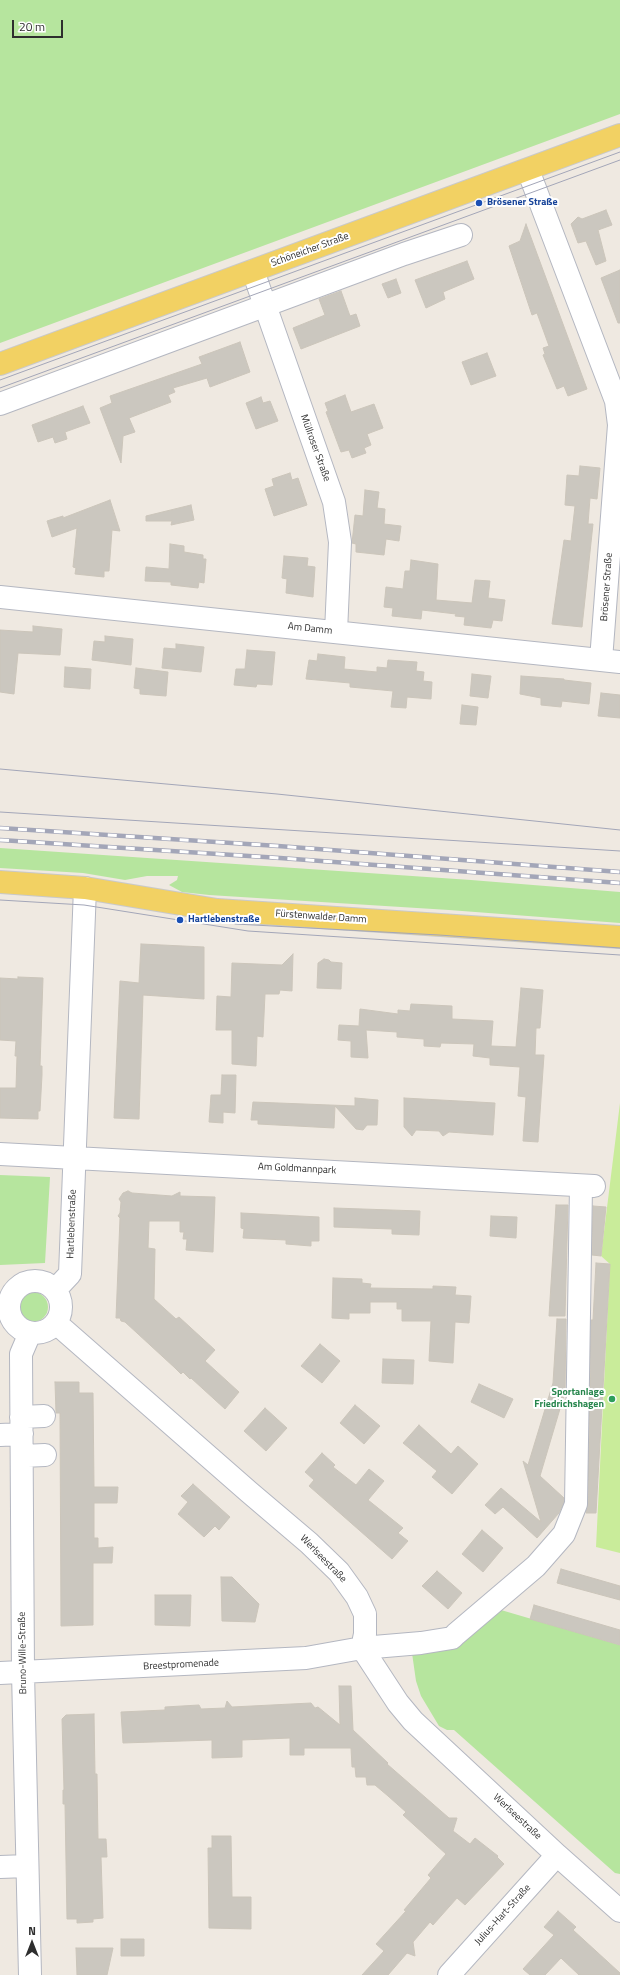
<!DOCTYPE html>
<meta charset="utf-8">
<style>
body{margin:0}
#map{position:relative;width:620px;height:1975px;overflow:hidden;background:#efe9e1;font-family:"Titillium Web",sans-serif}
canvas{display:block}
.north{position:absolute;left:12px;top:1923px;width:40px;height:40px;-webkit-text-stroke:3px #fff;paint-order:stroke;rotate:0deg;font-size:11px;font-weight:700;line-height:16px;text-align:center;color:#2e2e2e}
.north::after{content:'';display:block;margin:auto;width:14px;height:18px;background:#2e2e2e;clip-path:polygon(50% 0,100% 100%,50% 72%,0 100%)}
.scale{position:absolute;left:12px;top:20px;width:51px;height:18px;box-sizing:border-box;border:2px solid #2e2e2e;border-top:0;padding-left:5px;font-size:12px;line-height:14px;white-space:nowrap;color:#2e2e2e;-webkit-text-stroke:3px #fff;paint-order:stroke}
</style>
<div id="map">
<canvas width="620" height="1975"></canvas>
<div class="north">N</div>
<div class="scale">20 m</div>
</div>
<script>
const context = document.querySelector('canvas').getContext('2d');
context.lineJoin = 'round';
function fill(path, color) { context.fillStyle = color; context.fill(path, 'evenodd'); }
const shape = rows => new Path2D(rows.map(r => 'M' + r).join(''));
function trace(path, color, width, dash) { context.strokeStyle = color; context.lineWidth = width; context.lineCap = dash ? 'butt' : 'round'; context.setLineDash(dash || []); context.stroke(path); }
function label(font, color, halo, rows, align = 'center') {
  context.font = font + ' "Titillium Web",sans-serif'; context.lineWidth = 4; context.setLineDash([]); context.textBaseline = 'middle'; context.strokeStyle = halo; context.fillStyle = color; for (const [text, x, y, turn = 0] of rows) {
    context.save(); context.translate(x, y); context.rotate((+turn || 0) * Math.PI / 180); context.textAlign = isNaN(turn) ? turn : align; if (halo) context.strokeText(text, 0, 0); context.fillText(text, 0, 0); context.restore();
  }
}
const green = shape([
 [0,0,620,0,620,114,0,343],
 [0,848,471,880,620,892,620,923,449,910,209,895,182,892,169,885,177,880,178,876,147,876,125,880,83,873,0,868],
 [0,1175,50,1177,45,1263,0,1265],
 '18 1307a15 15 0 1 1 30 0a15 15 0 1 1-30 0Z',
 [501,1610,620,1645,620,1874,615,1873,454,1730,447,1730,439,1726,421,1696,416,1681,411,1646]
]);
const pitch = shape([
 [620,1103,620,1553,596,1547,610,1264,601,1256]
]);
const building = shape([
 [606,210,612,225,598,230,606,261,596,265,586,241,578,243,571,224,578,217,582,219,606,210],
 [526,224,587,389,568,396,564,386,557,389,543,355,545,354,543,348,549,346,537,313,532,315,509,246,520,241,526,224],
 [467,261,474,279,443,292,445,299,426,308,415,280,467,261],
 [620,270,620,323,618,323,601,278,620,270],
 [396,279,401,293,388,298,382,284,396,279],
 [341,291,350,316,356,314,360,326,301,349,293,328,325,315,319,299,341,291],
 [240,342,250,372,210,387,207,378,173,388,175,392,168,395,171,402,129,418,135,432,123,436,121,463,100,408,112,403,110,396,202,364,199,357,240,342],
 [487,353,496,376,471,385,462,362,487,353],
 [345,395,351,412,374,404,383,428,367,434,371,445,364,448,366,453,352,458,349,450,341,452,326,412,328,411,325,403,345,395],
 [261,397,263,403,270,401,278,421,256,429,246,403,261,397],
 [83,406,90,423,65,432,67,439,55,443,53,437,38,442,32,425,83,406],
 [580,466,600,468,597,499,590,498,588,524,593,524,582,627,552,624,564,540,571,541,575,506,565,505,567,475,579,476,580,466],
 [290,473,292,480,298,478,307,505,274,516,265,489,274,486,272,479,290,473],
 [365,490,379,492,377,508,385,509,384,524,401,526,399,541,386,539,384,555,356,552,356,544,352,543,355,515,363,516,365,490],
 [110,500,120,531,112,530,109,571,104,571,104,577,75,574,76,568,73,567,77,528,52,537,47,521,63,516,63,518,110,500],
 [191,505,194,520,171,525,172,521,146,521,146,516,191,505],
 [170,544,184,546,184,552,203,555,203,559,206,559,204,583,199,582,198,588,171,585,171,582,145,581,146,567,169,569,170,544],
 [284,556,308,558,307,566,315,567,313,597,286,593,287,579,282,578,284,556],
 [411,560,438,564,436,600,472,603,475,580,490,581,488,598,505,600,502,621,493,620,491,628,464,625,465,617,455,616,456,614,422,610,421,619,392,616,393,608,384,607,386,587,403,589,405,571,410,571,411,560],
 [33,626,62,629,60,655,18,653,14,694,0,692,0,630,33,632,33,626],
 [105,636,133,639,131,665,92,660,94,641,105,642,105,636],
 [176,644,204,647,201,672,162,668,164,648,176,649,176,644],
 [247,650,275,652,272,685,257,684,256,687,234,685,236,669,245,669,247,650],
 [318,654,345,657,344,669,377,672,377,667,387,668,388,660,417,662,416,671,424,672,423,681,432,682,431,699,407,697,406,708,391,707,393,691,350,687,350,683,306,679,309,660,317,661,318,654],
 [65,667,91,669,90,689,64,687,65,667],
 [136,668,168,672,166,696,140,694,140,689,134,688,136,668],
 [472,674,491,676,488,698,470,696,472,674],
 [521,676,564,679,564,680,591,683,589,704,562,701,561,707,541,705,541,698,520,694,521,676],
 [601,693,620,695,620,718,598,716,601,693],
 [462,705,478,707,476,725,460,724,462,705],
 [141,944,204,947,204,999,143,995,139,1119,114,1118,120,981,139,983,141,944],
 [293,954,292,991,280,990,279,994,265,994,263,1037,257,1036,256,1066,232,1064,232,1030,216,1030,217,996,231,997,232,963,282,965,293,954],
 [324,959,329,960,331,962,342,963,341,989,317,988,318,963,324,959],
 [18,977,43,978,40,1066,42,1066,42,1075,40,1111,38,1111,38,1119,0,1118,0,1088,16,1088,17,1056,15,1056,16,1041,0,1040,0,978,18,979,18,977],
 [521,988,543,990,540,1028,536,1028,535,1055,544,1055,538,1142,523,1141,526,1097,518,1096,520,1067,490,1065,490,1058,473,1056,474,1044,441,1043,440,1047,424,1046,424,1039,397,1037,397,1032,366,1030,368,1058,351,1057,351,1041,338,1040,339,1025,359,1026,360,1009,398,1014,398,1010,410,1011,411,1004,452,1006,452,1019,493,1021,491,1046,516,1047,521,988],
 [222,1075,236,1075,235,1113,223,1112,223,1123,209,1122,211,1095,221,1095,222,1075],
 [355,1098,378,1100,377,1125,367,1125,363,1130,356,1129,335,1106,334,1128,258,1124,258,1120,251,1120,253,1102,355,1106,355,1098],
 [404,1098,495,1103,493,1135,449,1132,443,1136,439,1131,416,1130,412,1136,404,1127,404,1098],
 [128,1191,132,1193,172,1196,180,1192,180,1196,215,1197,213,1252,186,1250,187,1239,183,1239,184,1232,180,1232,180,1221,149,1221,148,1248,155,1249,154,1299,176,1319,179,1317,215,1350,205,1361,239,1392,225,1409,191,1378,190,1379,183,1372,181,1374,175,1368,125,1322,121,1321,120,1318,116,1318,120,1218,118,1216,120,1213,121,1202,119,1199,123,1193,128,1191],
 [556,1205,568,1205,565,1316,549,1316,556,1205],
 [593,1206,606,1207,601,1256,592,1255,593,1206],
 [334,1208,420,1211,419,1235,392,1234,392,1229,334,1227,334,1208],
 [241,1213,319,1217,319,1241,311,1241,311,1246,286,1244,286,1240,243,1238,244,1229,241,1228,241,1213],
 [491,1216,517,1217,516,1238,490,1236,491,1216],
 [596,1263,610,1264,596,1513,586,1513,588,1504,591,1320,593,1320,596,1263],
 [333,1278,362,1279,362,1283,371,1284,370,1288,433,1289,433,1286,456,1287,455,1295,471,1296,469,1323,455,1322,453,1363,429,1361,431,1321,402,1321,402,1309,397,1309,397,1302,370,1302,370,1313,349,1313,349,1319,332,1318,333,1278],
 [557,1319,566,1319,565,1392,540,1476,564,1498,564,1502,559,1513,537,1538,503,1507,495,1514,485,1505,501,1488,541,1522,523,1461,528,1465,553,1383,557,1319],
 [320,1344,340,1361,322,1383,301,1366,320,1344],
 [383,1359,414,1360,413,1384,382,1383,383,1359],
 [55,1382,79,1382,79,1393,93,1393,94,1487,118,1487,117,1503,94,1503,94,1538,98,1538,98,1548,113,1547,112,1563,93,1563,93,1625,61,1626,60,1413,56,1413,55,1382],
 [479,1384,513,1399,504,1418,471,1402,479,1384],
 [355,1405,380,1426,364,1444,340,1423,355,1405],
 [265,1408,287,1428,266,1451,244,1431,265,1408],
 [419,1425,451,1454,458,1446,478,1464,452,1494,432,1477,437,1471,403,1443,419,1425],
 [322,1453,335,1465,333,1467,356,1485,369,1469,384,1481,368,1500,403,1528,398,1533,408,1541,392,1559,309,1486,314,1480,305,1472,322,1453],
 [193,1484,230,1517,219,1530,215,1526,204,1537,178,1514,188,1502,181,1496,193,1484],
 [482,1530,503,1548,483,1572,462,1554,482,1530],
 [561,1569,620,1586,620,1600,557,1583,561,1569],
 [437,1571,462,1593,448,1609,422,1586,437,1571],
 [221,1577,232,1577,259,1604,255,1622,222,1621,221,1577],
 [155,1595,191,1595,190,1626,155,1625,155,1595],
 [534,1605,620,1630,620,1645,530,1619,534,1605],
 [339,1686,351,1686,353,1730,388,1763,387,1764,449,1818,457,1818,453,1831,470,1844,475,1838,498,1856,497,1857,504,1864,465,1905,457,1898,433,1925,430,1922,413,1942,415,1956,407,1953,388,1975,362,1975,384,1951,376,1944,406,1911,404,1910,431,1878,428,1875,446,1854,403,1815,406,1812,388,1796,375,1785,367,1785,366,1777,356,1777,355,1767,352,1767,351,1748,304,1748,304,1755,290,1755,290,1738,242,1740,242,1757,212,1758,212,1740,123,1743,121,1712,165,1710,165,1707,199,1705,201,1709,225,1708,227,1701,232,1707,311,1703,315,1708,318,1707,340,1725,339,1686],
 [94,1714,95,1774,97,1774,98,1839,106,1839,107,1857,101,1857,103,1918,93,1919,93,1922,77,1923,77,1919,67,1919,65,1804,63,1804,63,1790,64,1790,62,1719,66,1715,94,1714],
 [212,1836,231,1836,232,1897,251,1897,251,1929,209,1928,208,1848,212,1848,212,1836],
 [558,1911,576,1927,573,1930,620,1973,620,1975,579,1975,561,1958,545,1975,530,1975,523,1969,554,1935,544,1927,558,1911],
 [121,1939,144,1939,144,1956,121,1956,121,1939],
 [76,1948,113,1948,107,1975,77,1975,76,1948]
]);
const minor = shape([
 [528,170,616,401,619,425,601,660],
 [253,271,334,502,340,542,336,632],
 [0,404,404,254,461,235],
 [0,597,620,662],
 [0,1154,594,1186],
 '9 1307a26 26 0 1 1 52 0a26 26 0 1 1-52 0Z',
 [55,1290,70,1274,85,888],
 [56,1323,249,1492,309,1543,339,1572,357,1597,365,1614,365,1634,362,1648,398,1703,413,1721,557,1855,620,1911],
 [21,1417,44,1416],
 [0,1435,22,1434],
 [22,1456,45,1455],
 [0,1673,306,1658,362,1648,421,1643,452,1638,456,1634,536,1566,564,1534,576,1504,581,1186],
 [0,1867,27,1866],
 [30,1975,23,1672,21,1354,30,1333],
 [449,1975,557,1855]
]);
const major = shape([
 [0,364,620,135],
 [0,882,85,888,217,910,620,937]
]);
const tram = shape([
 [0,380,620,152],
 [0,388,620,160],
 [0,769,277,794,620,830],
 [0,812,620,851],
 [0,900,84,905,248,931,620,955],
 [235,924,439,935,620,948]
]);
const rail = shape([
 [0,828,278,846,620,872],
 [0,840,280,858,620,883]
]);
const markers = [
 [479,203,4,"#1a4fb4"],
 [180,920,4,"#1a4fb4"],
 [612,1399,4,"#2e9e5b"]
];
const transitNames = [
 ["Brösener Straße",487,203],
 ["Hartlebenstraße",188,920]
];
const streetNames = [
 ["Schöneicher Straße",310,250,-20],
 ["Müllroser Straße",315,448,70],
 ["Brösener Straße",607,587,-86],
 ["Am Damm",310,629,6],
 ["Fürstenwalder Damm",321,917,4],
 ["Am Goldmannpark",297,1169,3],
 ["Hartlebenstraße",72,1224,-88],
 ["Werlseestraße",323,1559,46],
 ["Bruno-Wille-Straße",23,1653,-91],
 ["Breestpromenade",181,1665,-3],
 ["Werlseestraße",517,1817,43],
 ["Julius-Hart-Straße",503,1915,-48]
];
const leisureNames = [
 ["Sportanlage",604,1393],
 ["Friedrichshagen",604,1405]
];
fill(green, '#b6e59e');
fill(pitch, '#c9ec9a');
fill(building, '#cbc7bf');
trace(building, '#cbc5ba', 1);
trace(minor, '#b4b7c1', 24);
trace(major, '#c9c9c9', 24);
trace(minor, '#fff', 22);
trace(major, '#f2d163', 22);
trace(tram, '#a3a6b8', 1);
trace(rail, '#a3a6b8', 4.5);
trace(rail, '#fff', 3, [9]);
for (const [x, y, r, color] of markers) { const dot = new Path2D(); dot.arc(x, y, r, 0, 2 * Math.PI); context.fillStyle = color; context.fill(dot); trace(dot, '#fff', 1.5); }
label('bold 10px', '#164399', '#fff', transitNames, 'left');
label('10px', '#2e2e2e', '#fff', streetNames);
label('bold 10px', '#27864d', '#fff', leisureNames, 'right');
</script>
